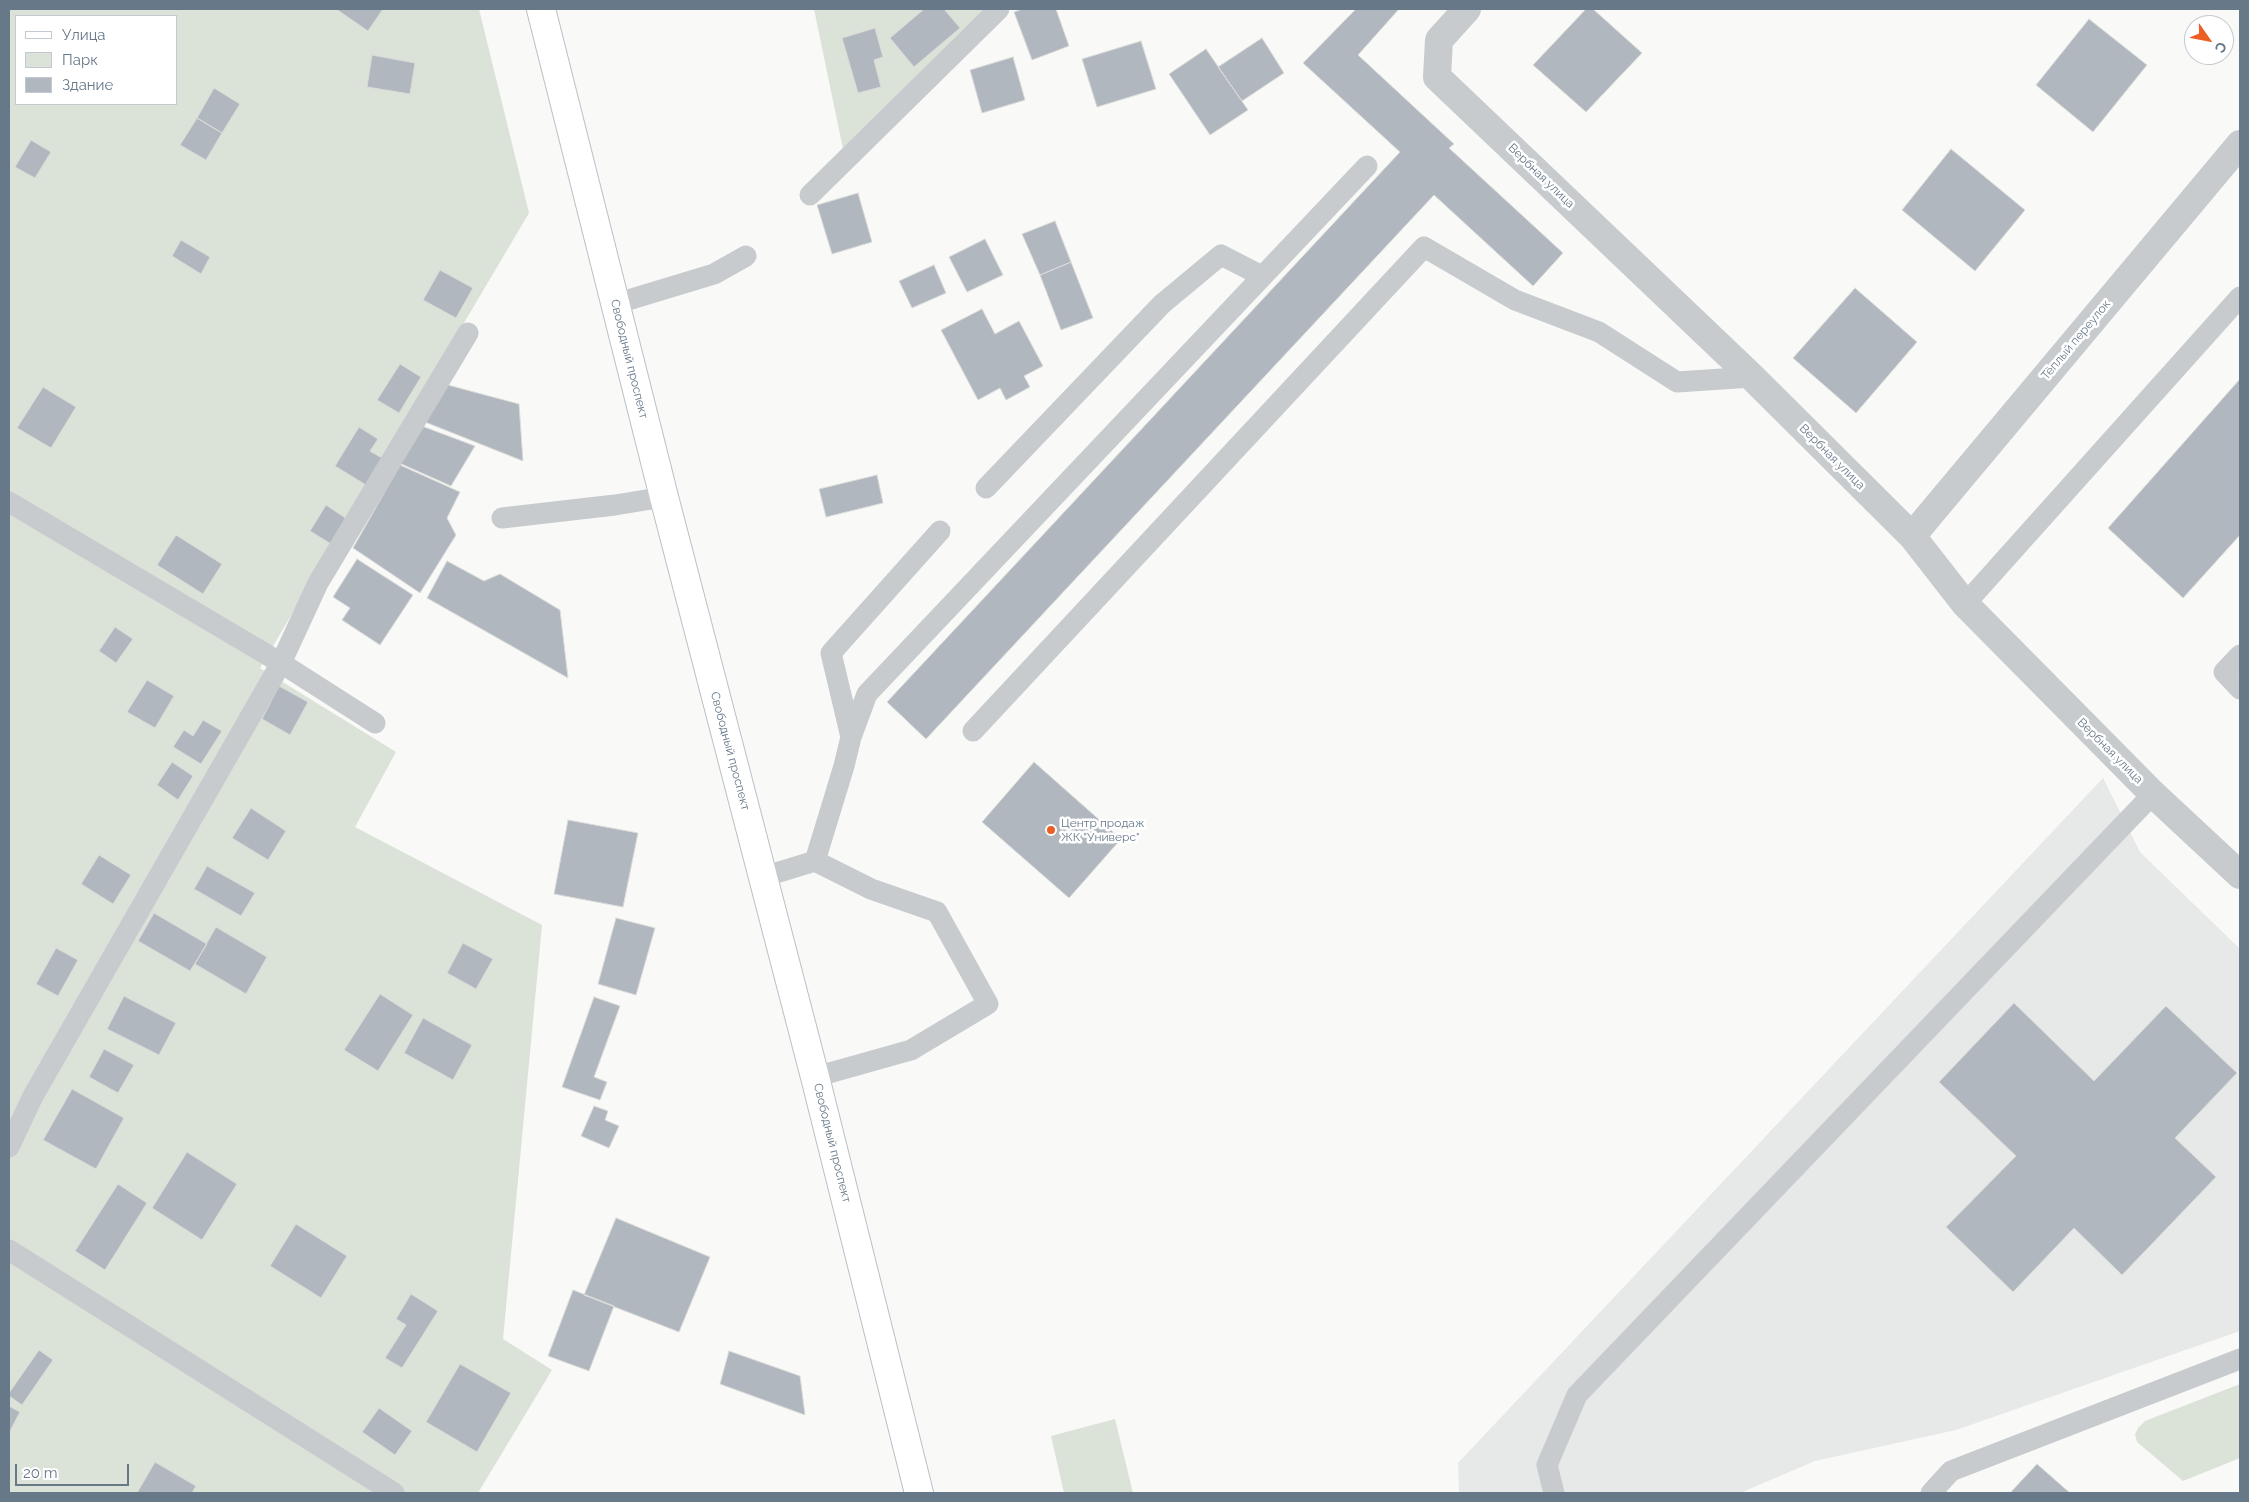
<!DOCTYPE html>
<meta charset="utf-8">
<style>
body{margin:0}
#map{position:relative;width:2249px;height:1502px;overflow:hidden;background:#f9f9f7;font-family:Raleway,sans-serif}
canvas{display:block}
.frame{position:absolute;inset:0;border:10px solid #677889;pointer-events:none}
.legend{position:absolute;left:15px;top:15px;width:162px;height:90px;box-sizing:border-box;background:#fff;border:1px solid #c2c9d0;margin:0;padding:6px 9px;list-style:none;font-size:15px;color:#677889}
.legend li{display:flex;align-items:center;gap:10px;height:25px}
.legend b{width:25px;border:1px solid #c2c9d0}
.north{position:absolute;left:2184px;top:15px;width:50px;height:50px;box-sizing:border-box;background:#fff;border:1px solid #c2c9d0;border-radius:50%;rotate:123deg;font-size:14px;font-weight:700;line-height:20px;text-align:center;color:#677889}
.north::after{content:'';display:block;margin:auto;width:18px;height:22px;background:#ec5e24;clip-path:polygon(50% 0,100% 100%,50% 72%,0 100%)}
.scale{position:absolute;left:15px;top:1464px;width:114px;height:22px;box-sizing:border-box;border:2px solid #677889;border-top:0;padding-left:6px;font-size:15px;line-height:18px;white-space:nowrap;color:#677889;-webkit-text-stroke:4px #fff;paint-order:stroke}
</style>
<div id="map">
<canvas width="2249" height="1502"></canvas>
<div class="frame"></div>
<ul class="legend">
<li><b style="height:6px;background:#fff"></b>Улица</li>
<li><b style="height:14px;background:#dbe2d8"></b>Парк</li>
<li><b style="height:14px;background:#b0b7be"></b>Здание</li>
</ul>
<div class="north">С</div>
<div class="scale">20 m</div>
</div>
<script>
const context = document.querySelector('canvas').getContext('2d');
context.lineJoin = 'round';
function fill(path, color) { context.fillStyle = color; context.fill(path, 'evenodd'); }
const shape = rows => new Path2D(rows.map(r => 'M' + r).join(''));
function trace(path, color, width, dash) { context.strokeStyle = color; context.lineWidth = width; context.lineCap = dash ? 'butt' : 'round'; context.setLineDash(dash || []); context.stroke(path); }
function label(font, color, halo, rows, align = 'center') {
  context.font = font + ' Raleway,sans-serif'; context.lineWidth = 5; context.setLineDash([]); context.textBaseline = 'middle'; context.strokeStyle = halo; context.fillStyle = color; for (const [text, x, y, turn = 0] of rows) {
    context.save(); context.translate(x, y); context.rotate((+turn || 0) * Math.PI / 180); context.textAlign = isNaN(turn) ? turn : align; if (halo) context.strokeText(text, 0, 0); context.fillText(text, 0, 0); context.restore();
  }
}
const built = shape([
 [2103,778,2140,852,2240,949,2240,1331,1956,1430,1815,1461,1740,1493,1459,1493,1458,1463]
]);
const green = shape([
 [9,9,479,9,529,213,260,668,396,752,355,827,542,925,503,1339,552,1370,478,1493,9,1493],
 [16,16,176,16,176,104,16,104],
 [814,9,985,9,843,149],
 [2240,1384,2240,1458,2183,1481,2137,1442,2135,1434,2138,1428,2145,1421],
 [1115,1419,1133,1493,1064,1493,1051,1436]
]);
const building = shape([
 [336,9,383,9,368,31,336,9],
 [924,9,944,9,960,28,914,67,890,38,924,9],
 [1023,9,1056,9,1069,46,1032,60,1014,12,1023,9],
 [1356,9,1399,9,1358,55,1454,144,1449,148,1563,253,1533,286,1434,195,926,739,887,702,1400,152,1303,63,1356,9],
 [1586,9,1593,9,1642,53,1586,112,1533,65,1586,9],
 [2089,19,2147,65,2093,132,2036,85,2089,19],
 [875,28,883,57,874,60,881,87,858,93,842,38,875,28],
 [1262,38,1284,73,1242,101,1218,67,1262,38],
 [1141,41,1156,89,1097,107,1082,59,1141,41],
 [1206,49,1248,110,1210,135,1169,74,1206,49],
 [372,55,415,63,410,94,367,87,372,55],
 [1013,57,1025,100,982,113,970,70,1013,57],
 [214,88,240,104,222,133,197,118,214,88],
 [197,118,222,133,206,160,180,145,197,118],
 [31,140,51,152,35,178,15,167,31,140],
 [1951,149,2025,210,1975,271,1902,210,1951,149],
 [858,193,872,242,832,254,817,205,858,193],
 [1055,221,1071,262,1040,275,1022,234,1055,221],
 [985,239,1003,275,967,292,949,257,985,239],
 [181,240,210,257,201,274,172,256,181,240],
 [1071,262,1093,318,1061,330,1040,275,1071,262],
 [934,265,946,293,912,308,899,281,934,265],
 [440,270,473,288,456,318,423,300,440,270],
 [1855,288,1917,342,1856,413,1793,358,1855,288],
 [982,309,995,334,1019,321,1043,366,1024,376,1030,387,1006,400,1000,388,978,400,941,330,982,309],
 [400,364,421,377,399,413,377,400,400,364],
 [2240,379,2240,535,2183,598,2108,528,2240,379],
 [444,384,519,404,523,461,425,422,444,384],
 [43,387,76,407,51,448,17,428,43,387],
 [419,425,475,446,451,486,397,462,419,425],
 [359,427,378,439,370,451,382,458,366,485,335,466,359,427],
 [400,465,460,492,447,518,456,535,420,593,353,548,400,465],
 [877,475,883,503,826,517,819,489,877,475],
 [326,505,347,519,331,544,310,531,326,505],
 [176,535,222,564,203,594,157,565,176,535],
 [357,559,413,595,380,645,342,620,350,608,333,597,357,559],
 [447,561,484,581,500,574,560,610,568,678,427,598,447,561],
 [115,627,133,639,116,663,99,651,115,627],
 [147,680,174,696,155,728,127,712,147,680],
 [279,686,308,702,290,735,262,719,279,686],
 [203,720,222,731,201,764,173,747,184,730,193,736,203,720],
 [172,762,193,776,178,800,157,785,172,762],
 [1034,762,1121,839,1069,898,982,822,1034,762],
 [251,808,286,831,268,860,232,838,251,808],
 [568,820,638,833,623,907,554,894,568,820],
 [99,855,131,875,113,904,81,884,99,855],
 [207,866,255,893,241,916,194,889,207,866],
 [154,913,207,944,190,971,138,941,154,913],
 [616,918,655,928,636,995,598,984,616,918],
 [216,927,267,957,246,994,195,964,216,927],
 [463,943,493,959,476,989,447,973,463,943],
 [56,948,78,960,58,996,36,984,56,948],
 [380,994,413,1015,378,1071,344,1050,380,994],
 [124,996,176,1023,159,1055,107,1029,124,996],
 [594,997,620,1006,594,1077,607,1082,600,1100,562,1087,594,997],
 [2014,1003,2094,1081,2166,1006,2237,1073,2175,1138,2216,1177,2122,1275,2074,1228,2013,1292,1946,1227,2016,1156,1939,1082,2014,1003],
 [423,1018,472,1045,453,1080,404,1053,423,1018],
 [104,1049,134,1065,118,1093,89,1077,104,1049],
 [72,1089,124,1118,96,1169,43,1140,72,1089],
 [594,1106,608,1111,605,1120,619,1126,609,1148,581,1136,594,1106],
 [187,1152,237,1184,202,1240,152,1208,187,1152],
 [118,1184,147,1203,105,1270,75,1251,118,1184],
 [616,1218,710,1257,679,1332,584,1295,616,1218],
 [296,1224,347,1256,321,1298,270,1266,296,1224],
 [573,1290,614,1306,589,1371,548,1356,573,1290],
 [411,1294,438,1311,402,1368,385,1358,406,1325,396,1319,411,1294],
 [39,1350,53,1360,22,1405,9,1396,9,1393,39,1350],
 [729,1351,800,1376,805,1415,720,1384,729,1351],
 [460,1364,511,1393,477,1452,426,1422,460,1364],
 [9,1406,20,1412,9,1433,9,1406],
 [379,1408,412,1431,395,1455,362,1432,379,1408],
 [155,1462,196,1486,192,1493,137,1493,155,1462],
 [2037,1464,2070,1493,2010,1493,2037,1464]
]);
const lane = shape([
 [810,195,999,9],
 [615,304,714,274,746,256],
 [986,488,1162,304,1221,255,1262,276],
 [9,502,281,663,375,723],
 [502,518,615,505,664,497],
 [1965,604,2240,297],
 [2240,655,2224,672,2240,689],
 [973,731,1424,247,1515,300,1599,332,1677,382,1752,377],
 [851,737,831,653,940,531],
 [815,861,844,766,851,737,867,694,1367,166],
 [763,877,815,861,871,889,937,912,988,1004,911,1050,815,1077],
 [9,1147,33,1096,281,663,318,583,468,333],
 [9,1250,394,1493],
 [1554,1493,1547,1465,1577,1395,2153,794],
 [1931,1493,1951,1471,2240,1359]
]);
const street = shape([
 [1467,9,1439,40,1437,77,1752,377,1912,536,1965,604,2153,794,2240,875],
 [1912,536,2240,144]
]);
const secondary = shape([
 [541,9,664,497,815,1077,919,1493]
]);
const markers = [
 [1051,830,5,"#ec5e24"]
];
const streetNames = [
 ["Вербная улица",1541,176,44],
 ["Тёплый переулок",2076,340,-50],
 ["Свободный проспект",629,359,76],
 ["Вербная улица",1832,457,45],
 ["Свободный проспект",730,751,75],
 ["Вербная улица",2110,751,45],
 ["Свободный проспект",832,1143,76]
];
const poiNames = [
 ["Центр продаж",1061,823],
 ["ЖК \"Универс\"",1061,837]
];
fill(built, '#e7e8e8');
fill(green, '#dbe2d8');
fill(building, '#b0b7be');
trace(building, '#dbdbd9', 1);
trace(secondary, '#bbc0c5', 30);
trace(lane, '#c7cbce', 21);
trace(street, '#c7cbce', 28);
trace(secondary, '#fff', 28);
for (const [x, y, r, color] of markers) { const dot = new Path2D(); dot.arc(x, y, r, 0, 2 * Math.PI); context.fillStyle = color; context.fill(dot); trace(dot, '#fff', 2); }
label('12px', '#677889', '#fff', streetNames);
label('12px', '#677889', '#fff', poiNames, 'left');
</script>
